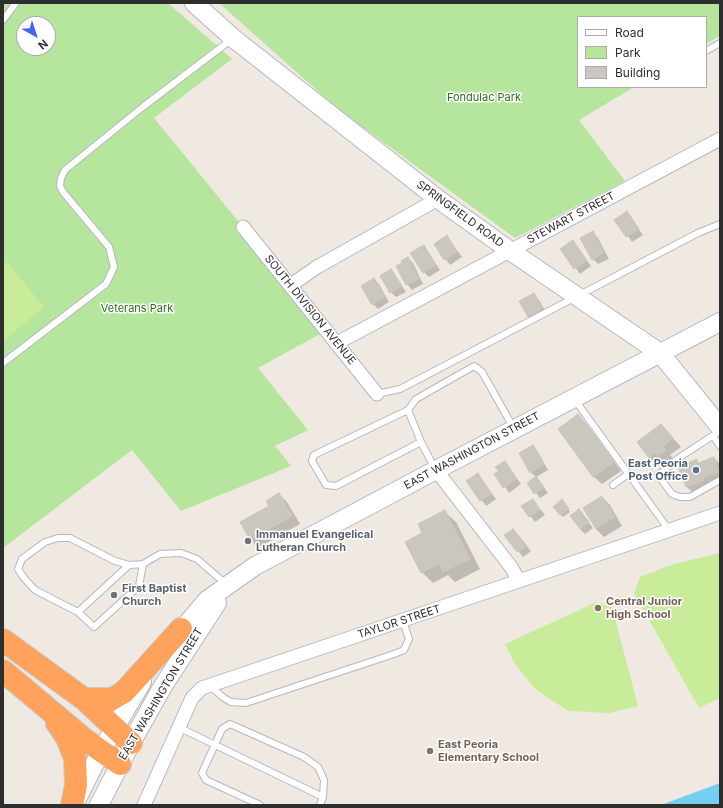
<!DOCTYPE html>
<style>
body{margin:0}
#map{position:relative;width:723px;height:808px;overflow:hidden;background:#efe9e1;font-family:Inter,sans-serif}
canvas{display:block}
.frame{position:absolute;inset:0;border:4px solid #2e2e2e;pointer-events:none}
.legend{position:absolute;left:577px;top:16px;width:130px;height:72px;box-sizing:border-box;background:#fff;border:1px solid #ababab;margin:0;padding:5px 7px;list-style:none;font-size:12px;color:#2e2e2e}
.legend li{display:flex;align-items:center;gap:8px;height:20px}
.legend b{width:20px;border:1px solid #ababab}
.north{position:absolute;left:16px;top:16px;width:40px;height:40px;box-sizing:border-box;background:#fff;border:1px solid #ababab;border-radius:50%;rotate:141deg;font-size:11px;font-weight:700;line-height:16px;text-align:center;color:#2e2e2e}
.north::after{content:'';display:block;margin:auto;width:14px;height:18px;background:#4264fb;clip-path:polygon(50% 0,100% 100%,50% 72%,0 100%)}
</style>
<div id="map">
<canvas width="723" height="808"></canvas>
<div class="frame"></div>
<ul class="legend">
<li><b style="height:5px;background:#fff"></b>Road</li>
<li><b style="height:11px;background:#b6e59e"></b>Park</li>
<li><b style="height:11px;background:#cbc7bf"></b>Building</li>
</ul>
<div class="north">N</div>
</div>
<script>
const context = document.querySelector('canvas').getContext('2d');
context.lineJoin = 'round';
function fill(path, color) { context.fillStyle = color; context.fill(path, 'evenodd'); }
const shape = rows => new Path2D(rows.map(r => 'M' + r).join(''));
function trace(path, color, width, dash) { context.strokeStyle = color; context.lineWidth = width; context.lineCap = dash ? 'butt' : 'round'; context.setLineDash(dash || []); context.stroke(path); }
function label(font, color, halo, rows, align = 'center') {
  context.font = font + ' Inter,sans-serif'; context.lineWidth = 3; context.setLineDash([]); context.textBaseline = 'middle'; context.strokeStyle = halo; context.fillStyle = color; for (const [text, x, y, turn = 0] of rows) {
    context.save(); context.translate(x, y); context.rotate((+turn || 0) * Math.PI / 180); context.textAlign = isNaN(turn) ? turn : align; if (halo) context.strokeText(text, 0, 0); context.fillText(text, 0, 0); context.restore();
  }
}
const green = shape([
 [3,3,168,3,232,59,154,118,327,330,258,368,308,430,275,446,291,466,181,511,132,450,3,548],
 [24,24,48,24,48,48,24,48],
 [219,3,720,3,720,36,706,44,706,17,578,17,578,87,634,87,579,120,625,181,515,238,339,110]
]);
const pitch = shape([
 [7,262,44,307,3,341,3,265],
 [720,553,720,698,699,708,634,593,640,577,674,564],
 [597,602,612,607,638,706,609,713,568,711,535,689,515,664,505,644]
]);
const water = shape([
 [720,783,720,805,661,805]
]);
const shadow = shape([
 [626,212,643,235,632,242,616,220],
 [593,233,598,238,609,259,598,264,593,259],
 [447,237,462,257,450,265,435,245],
 [573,241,591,266,580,274,562,249],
 [424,246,440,270,429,277,424,272],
 [408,258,413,263,423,284,412,290,407,284,398,266],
 [391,270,406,292,396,297,391,292],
 [374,279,379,284,389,302,378,309,373,304],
 [534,294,539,300,547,314,534,321,529,316],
 [578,415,586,423,621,471,602,484,594,477,559,429],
 [661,425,681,447,670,455,673,458,667,464,663,460,657,465,649,457],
 [533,446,538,452,548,470,536,477,531,472],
 [714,458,720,464,720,482,711,486,712,488,695,495,687,487,679,468,697,461,700,464],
 [505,462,521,484,509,493,496,474,500,471],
 [478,474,496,499,486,506,467,481],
 [528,483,541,483,548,493,540,498],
 [279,494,287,502,300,524,258,548,251,540,241,523,270,507],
 [602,497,610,505,622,526,604,537,596,529,584,508],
 [533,500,545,515,535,522,523,506],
 [564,503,570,512,563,517,554,507],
 [579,510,593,528,585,534,580,529],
 [445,512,456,522,480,569,455,582,448,575,433,583,422,572,424,534],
 [513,530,531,551,523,557,506,535]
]);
const building = shape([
 [627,211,639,229,626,237,614,220,627,211],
 [593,231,604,253,592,260,580,238,593,231],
 [447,235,457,252,444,260,434,244,447,235],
 [573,240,587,261,574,269,560,249,573,240],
 [424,245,436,265,423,273,410,253,424,245],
 [408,257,419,279,406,285,396,266,402,263,401,261,408,257],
 [391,269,402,286,390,293,380,276,391,269],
 [374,278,385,297,372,305,361,286,374,278],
 [534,293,542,309,528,317,519,301,534,293],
 [578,414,614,462,593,477,558,429,578,414],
 [661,424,673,438,663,447,666,450,658,456,655,453,649,458,637,442,661,424],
 [533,445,544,464,530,473,519,453,533,445],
 [714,457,719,472,703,478,705,480,686,487,678,467,697,459,698,463,714,457],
 [505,461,517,479,503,488,494,474,499,471,495,467,505,461],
 [478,473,491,494,480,501,466,481,478,473],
 [536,476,544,487,534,494,527,483,536,476],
 [279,493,292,516,250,540,240,522,269,506,266,501,279,493],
 [602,496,615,517,596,529,583,508,602,496],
 [533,499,540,510,529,517,521,506,533,499],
 [562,499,569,509,560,515,553,507,562,499],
 [579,509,589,522,580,529,570,516,579,509],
 [445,510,470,559,443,572,439,564,421,573,405,542,422,533,418,524,445,510],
 [513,529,527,546,517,552,504,535,513,529]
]);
const service = shape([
 [3,20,16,3],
 [706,51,720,43],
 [3,363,106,284,114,267,109,247,63,192,60,186,61,178,65,170,144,106,232,39],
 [377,394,400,389,698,233,720,224],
 [575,400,669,530],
 [408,410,421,442,336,486,326,485,312,461,314,455,408,410,416,399,474,366,482,372,513,427],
 [720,431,680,457,658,475,672,494,680,497,690,497,720,480],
 [713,436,720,446],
 [421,442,435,469],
 [613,485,628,474],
 [143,564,139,586,94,627,78,612,35,590,24,578,18,569,22,559,45,542,58,538,70,538,115,561,129,565,143,564,160,554,181,553,197,559,227,585],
 [78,612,129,565],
 [210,686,224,698,231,702,246,703,394,654,404,650,409,639,403,621],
 [178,727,323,797,320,805],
 [260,805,206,780,202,773,222,729,230,724,304,757,318,767,324,780,323,797]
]);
const minor = shape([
 [243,227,377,394],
 [291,285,317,267,438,199],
 [337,343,720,139],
 [436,470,511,567,519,581],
 [144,805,192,698,202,688,720,513]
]);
const secondary = shape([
 [194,3,233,38,438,199,509,250,660,353,720,427],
 [174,639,207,600,255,566,436,470,720,322],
 [77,799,101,751,142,682],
 [99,805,131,743,163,686,217,603]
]);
const motorway = shape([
 [3,640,84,699,131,743],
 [3,671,84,739,120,764],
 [84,699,112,699,124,692,181,629],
 [57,723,67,738,75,758,76,785,72,805]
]);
const markers = [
 [696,470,4,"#5c6f8a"],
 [248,541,4,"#6b7280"],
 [114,595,4,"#6b7280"],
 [598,608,4,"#8d6e63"],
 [430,751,4,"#8d6e63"]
];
const parkNames = [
 ["Fondulac Park",484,98],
 ["Veterans Park",137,309]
];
const streetNames = [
 ["SPRINGFIELD ROAD",460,214,36],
 ["STEWART STREET",571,218,-28],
 ["SOUTH DIVISION AVENUE",310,310,51],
 ["EAST WASHINGTON STREET",472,451,-28],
 ["TAYLOR STREET",399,622,-18],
 ["EAST WASHINGTON STREET",161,694,-59]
];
const serviceNames = [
 ["East Peoria",688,464],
 ["Post Office",688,477]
];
const worshipNames = [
 ["Immanuel Evangelical",256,535],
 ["Lutheran Church",256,548],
 ["First Baptist",122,589],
 ["Church",122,602]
];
const educationNames = [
 ["Central Junior",606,602],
 ["High School",606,615],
 ["East Peoria",438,745],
 ["Elementary School",438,758]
];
fill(green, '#b6e59e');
fill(pitch, '#c9ec9a');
fill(water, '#75cff0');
fill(shadow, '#0003');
fill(building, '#cbc7bf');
trace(building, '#cbc5ba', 1);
trace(service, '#b4b7c1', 8);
trace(minor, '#b4b7c1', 15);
trace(secondary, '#b4b7c1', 20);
trace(motorway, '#c9c9c9', 24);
trace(service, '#fff', 6);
trace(minor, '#fff', 13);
trace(secondary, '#fff', 18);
trace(motorway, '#ffa35c', 22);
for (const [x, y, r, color] of markers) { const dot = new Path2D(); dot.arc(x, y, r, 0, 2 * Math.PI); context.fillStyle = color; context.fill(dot); trace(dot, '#fff', 1.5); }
label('11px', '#2c6e1b', '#fff', parkNames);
label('11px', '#2e2e2e', '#fff', streetNames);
label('bold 11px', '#4e5e75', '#fff', serviceNames, 'right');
label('bold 11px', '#5b616d', '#fff', worshipNames, 'left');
label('bold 11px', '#785e54', '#fff', educationNames, 'left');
</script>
